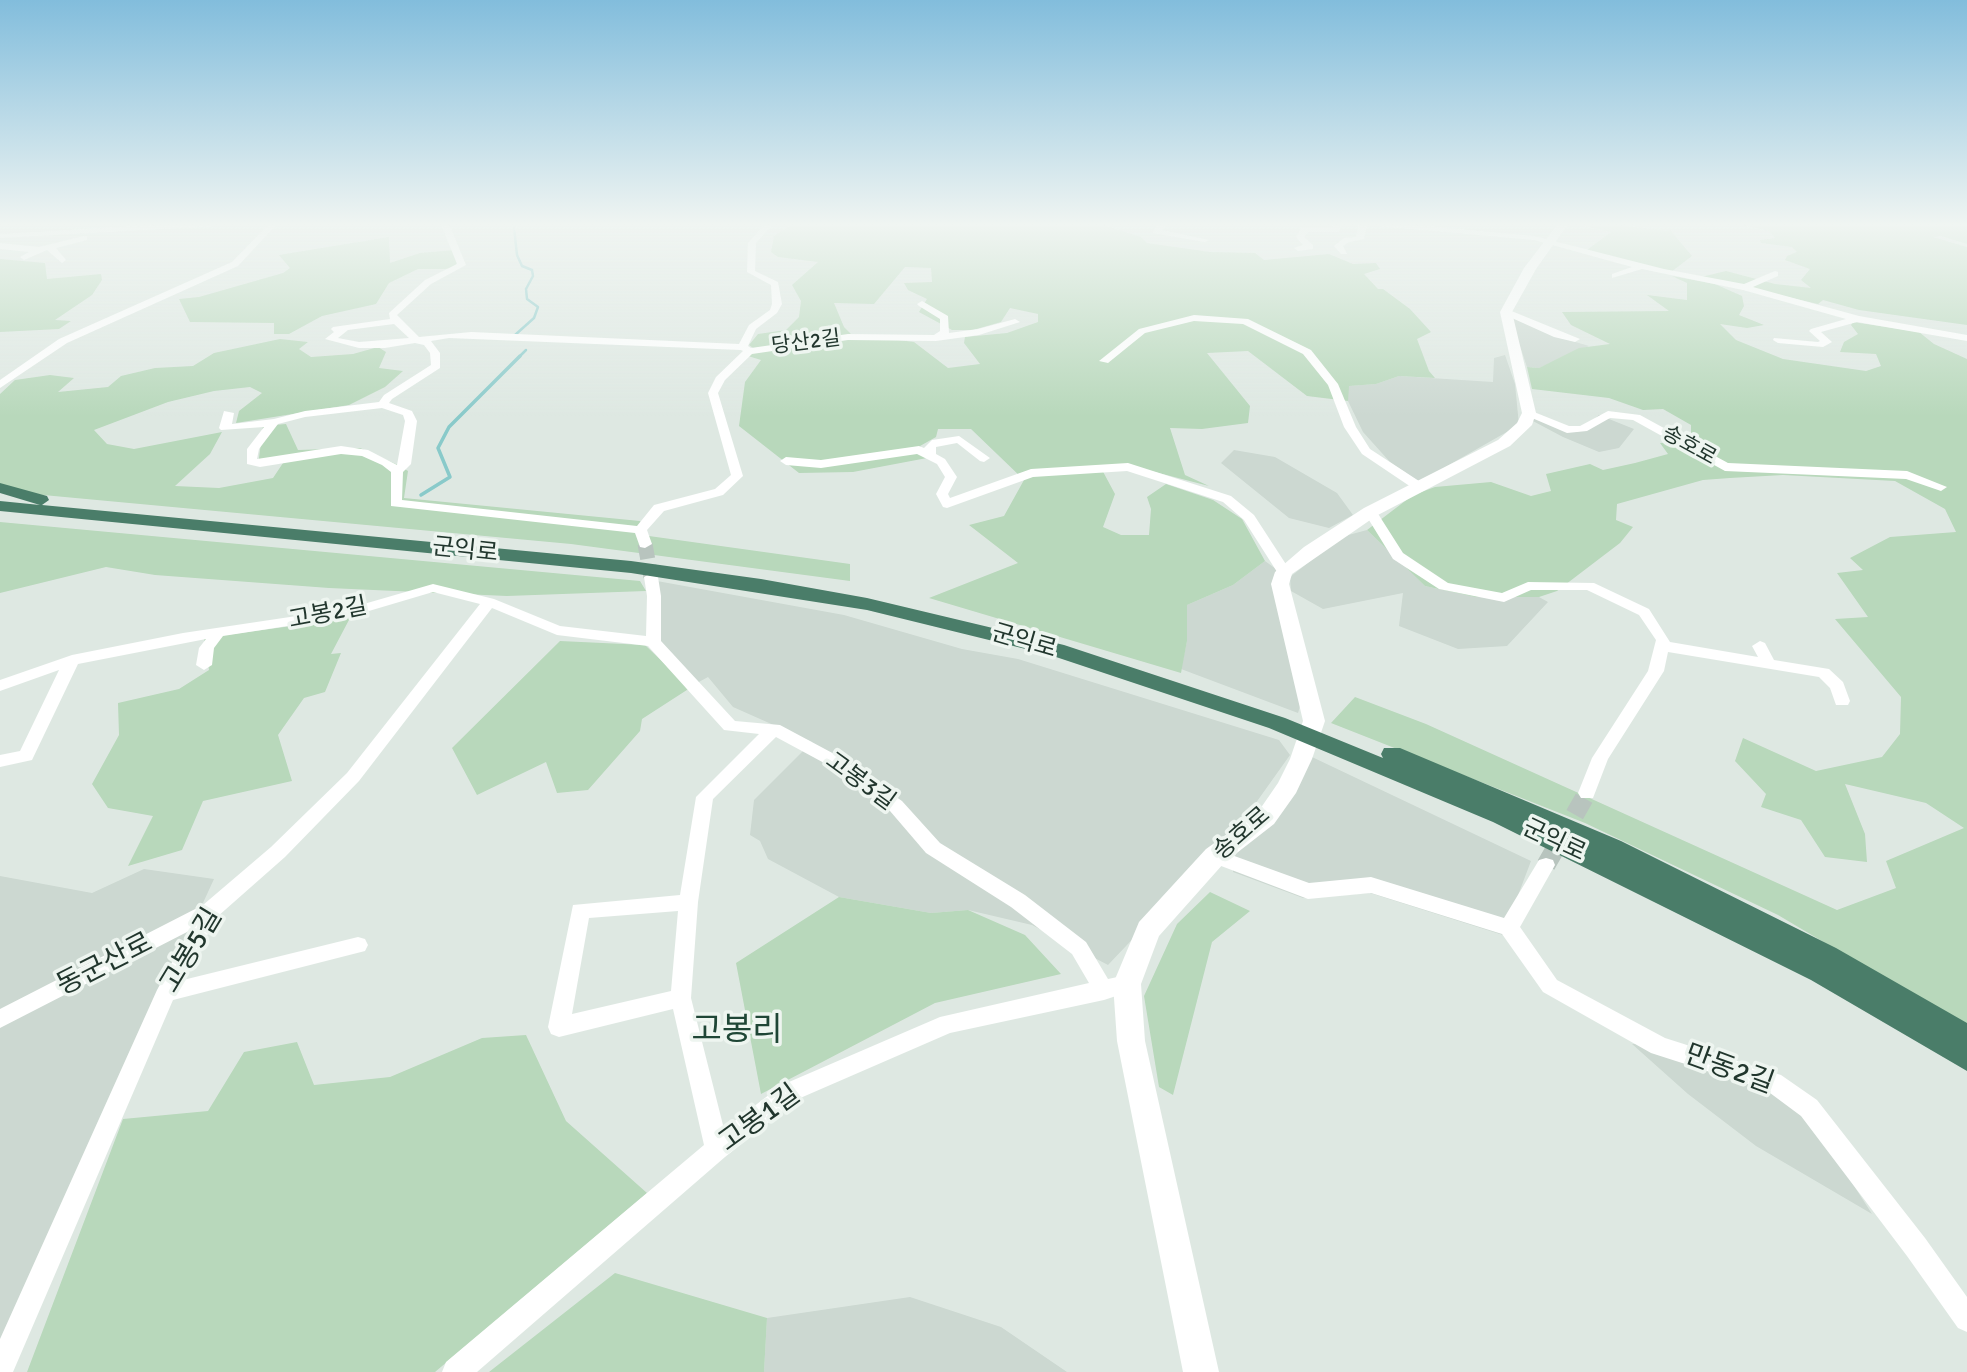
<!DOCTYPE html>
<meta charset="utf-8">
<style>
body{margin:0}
canvas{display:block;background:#dee8e2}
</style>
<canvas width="1967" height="1372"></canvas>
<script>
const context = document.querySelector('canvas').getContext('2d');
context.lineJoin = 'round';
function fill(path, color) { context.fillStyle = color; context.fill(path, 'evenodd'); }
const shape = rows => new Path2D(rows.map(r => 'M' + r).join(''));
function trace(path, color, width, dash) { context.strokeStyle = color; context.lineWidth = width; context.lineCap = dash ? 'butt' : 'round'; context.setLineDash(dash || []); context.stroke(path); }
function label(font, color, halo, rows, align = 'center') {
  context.font = font + ' Signika,"Noto Sans KR",sans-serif'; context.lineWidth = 7; context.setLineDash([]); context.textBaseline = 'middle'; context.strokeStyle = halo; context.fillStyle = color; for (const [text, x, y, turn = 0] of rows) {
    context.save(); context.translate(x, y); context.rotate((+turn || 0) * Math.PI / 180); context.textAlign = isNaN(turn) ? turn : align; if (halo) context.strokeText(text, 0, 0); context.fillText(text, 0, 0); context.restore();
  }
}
const built = shape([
 [1510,316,1555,336,1589,346,1539,368,1527,367],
 [1505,355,1515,384,1519,425,1419,482,1390,462,1363,432,1348,401,1348,386,1376,384,1399,376,1493,382,1494,358],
 [1533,412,1578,432,1599,415,1634,429,1619,448,1599,452,1563,437,1531,420],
 [1234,450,1275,457,1337,493,1353,515,1329,528,1289,518,1221,463],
 [1367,530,1425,586,1475,597,1539,597,1548,602,1507,646,1458,649,1399,626,1403,593,1323,609,1291,591,1290,577,1341,537],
 [1265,561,1276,569,1301,703,1298,713,1181,669,1187,641,1187,605,1233,585],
 [657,581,844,615,962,649,1018,659,1279,740,1290,755,1238,828,1108,965,1032,925,968,910,931,913,839,897,768,859,760,841,750,835,754,800,812,742,733,707,708,677,697,683,659,640],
 [1312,757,1531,861,1503,935,1370,893,1303,898,1233,872,1233,851],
 [144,869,214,879,0,1344,0,876,92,893],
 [1632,1044,1694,1045,1791,1087,1872,1214,1756,1146,1688,1094],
 [910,1297,1001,1327,1067,1372,764,1372,767,1318]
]);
const green = shape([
 [792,224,1100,224,1141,237,1147,243,1210,252,1255,253,1264,260,1329,254,1353,264,1376,263,1380,269,1364,274,1378,289,1383,289,1410,309,1431,332,1417,339,1429,371,1435,378,1399,376,1376,384,1349,386,1348,401,1307,396,1248,351,1207,353,1250,406,1248,423,1202,429,1170,428,1185,475,1209,486,1124,464,1100,466,1115,494,1103,527,1121,535,1149,535,1151,509,1147,497,1166,484,1213,500,1242,519,1265,561,1233,585,1187,605,1187,641,1181,673,929,598,1018,563,969,525,1004,516,1024,480,971,429,938,429,936,437,920,446,927,458,853,472,799,473,739,426,745,382,761,360,748,356,753,348,749,345,758,334,786,330,799,317,801,301,792,285,818,262,778,257,771,252,774,236],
 [905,267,931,268,932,282,904,283,908,290,927,299,919,312,952,330,973,330,1001,322,1010,308,1038,314,1038,322,1007,333,965,337,964,343,980,364,948,368,914,342,851,334,844,327,834,303,874,304],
 [1575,224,1610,224,1671,231,1692,256,1671,272,1587,250,1611,232],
 [1737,224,1967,224,1967,244,1941,236,1933,237,1967,247,1967,325,1859,310,1823,300,1818,304,1701,277,1726,271,1775,284,1811,288,1801,280,1810,269,1785,260,1787,256,1797,252,1792,247,1761,243,1760,240,1775,238,1769,231],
 [389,237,390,263,420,253,454,250,458,262,453,268,445,269,418,269,389,283,376,304,322,316,289,334,274,334,274,323,190,322,179,299,199,297,283,273,290,268,279,255],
 [0,259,45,263,47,279,101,274,102,280,92,295,55,320,71,321,59,329,0,332],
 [1672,276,1715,284,1742,296,1744,306,1739,315,1764,325,1747,328,1720,324,1736,340,1783,359,1866,371,1881,366,1876,354,1840,352,1844,342,1858,334,1851,325,1853,322,1919,332,1934,344,1967,359,1967,1027,1778,915,1585,823,1331,723,1355,697,1426,724,1837,910,1896,888,1886,861,1964,828,1926,803,1845,784,1865,834,1867,862,1825,857,1801,820,1761,807,1766,794,1735,761,1743,738,1816,771,1882,757,1900,734,1901,697,1835,619,1868,617,1837,573,1863,570,1850,558,1890,537,1956,532,1945,509,1895,481,1783,475,1730,478,1703,480,1617,504,1616,520,1633,527,1620,543,1557,591,1539,597,1475,597,1425,586,1367,530,1413,495,1435,487,1491,482,1531,496,1551,491,1546,474,1590,464,1603,470,1635,463,1668,454,1660,443,1691,442,1691,425,1663,409,1643,410,1609,398,1532,389,1527,367,1539,368,1579,348,1610,344,1571,325,1562,312,1669,311,1647,295,1687,300,1687,283],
 [280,339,308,342,299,349,311,357,353,354,378,347,386,352,379,368,403,371,385,387,349,405,236,423,239,411,262,393,250,387,214,391,168,402,94,430,107,444,134,449,222,432,210,454,175,486,219,488,273,478,283,463,258,466,263,426,286,424,298,450,360,448,398,465,408,471,404,498,640,521,649,536,850,564,850,581,571,544,0,491,0,394,15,380,50,375,74,378,58,392,108,387,121,376,155,368,193,366,214,353],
 [0,522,640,581,646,591,507,596,329,588,155,575,106,567,0,593],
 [350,618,331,654,341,653,325,692,304,698,278,735,292,781,203,801,182,850,128,866,153,816,108,808,92,784,119,735,118,703,179,689,209,670,204,638],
 [560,641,645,645,690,688,642,719,640,731,588,790,557,793,546,762,477,795,452,748],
 [1210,892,1250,911,1212,942,1173,1095,1159,1087,1144,996,1177,924],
 [839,897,931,913,968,910,1025,935,1061,974,935,1003,761,1094,736,963],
 [526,1035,566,1121,647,1193,435,1372,27,1372,123,1119,208,1111,244,1052,297,1042,314,1085,390,1077,482,1038],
 [615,1273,767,1318,764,1372,489,1372]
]);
const streamFar1 = shape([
 [515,335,534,318,538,307,527,299,526,289,533,276,532,270,522,266,517,255,514,227,517,224],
 [518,358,526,350]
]);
const stream = shape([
 [421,495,450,477,438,448,449,427,520,356]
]);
const minorTunnelFar1 = shape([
 [645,544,651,577]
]);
const minorTunnel = shape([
 [1546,865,1587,793]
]);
const minor = shape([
 [176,224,217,224,213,226,0,238,0,234,176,224],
 [269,224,277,224,238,266,67,343,0,388,0,380,59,339,232,262,269,224],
 [441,224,449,224,466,265,431,284,397,315,419,337,471,332,739,344,749,325,770,310,772,304,771,285,747,272,748,243,765,224,773,224,756,243,755,271,778,282,782,304,777,313,756,329,748,346,751,348,848,334,934,335,940,331,940,319,919,306,917,304,922,301,948,316,949,333,978,329,1015,319,1020,322,979,335,936,341,848,340,752,354,725,380,718,393,743,476,723,495,664,511,647,530,652,544,645,548,640,547,635,533,391,506,391,472,382,465,362,456,341,454,260,467,247,464,247,449,264,427,221,430,219,428,224,411,234,413,232,424,274,419,305,411,379,402,384,395,431,365,430,353,424,345,415,343,385,348,359,348,325,339,334,332,331,329,333,327,390,319,389,313,425,280,457,264,441,224],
 [394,324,409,338,359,342,338,338,348,330,394,324],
 [449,338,741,350,743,351,716,377,708,393,731,475,715,489,654,505,637,526,402,500,403,472,411,464,417,421,412,411,389,403,392,399,440,368,440,353,431,341,449,338],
 [382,408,403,415,405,421,397,465,368,450,341,446,257,459,259,449,278,424,305,417,382,408],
 [1158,224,1166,224,1162,230,1209,240,1205,242,1153,233,1158,224],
 [1333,224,1341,224,1339,232,1308,232,1304,237,1313,245,1313,249,1298,251,1294,248,1303,245,1296,237,1302,227,1332,227,1333,224],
 [1359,224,1367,224,1364,239,1349,242,1343,246,1347,254,1341,254,1334,246,1344,238,1356,237,1359,224],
 [1376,224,1403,224,1534,236,1664,269,1744,284,1775,271,1778,272,1778,276,1753,287,1859,316,1967,335,1967,341,1857,322,1821,332,1832,342,1823,347,1778,343,1773,340,1774,338,1818,342,1820,341,1809,331,1811,329,1846,319,1743,290,1642,269,1612,278,1612,274,1632,267,1534,240,1380,226,1376,224],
 [84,236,87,236,87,240,56,248,66,260,62,263,47,250,24,260,20,257,29,252,0,249,0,243,39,247,84,236],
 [1503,310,1509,310,1580,339,1575,342,1554,337,1503,314,1503,310],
 [1194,315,1248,319,1311,350,1338,384,1356,427,1370,449,1422,483,1422,489,1414,489,1362,454,1344,427,1328,385,1303,354,1243,324,1194,321,1145,333,1108,363,1099,361,1139,329,1194,315],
 [1529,410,1569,426,1580,426,1608,411,1640,415,1728,463,1907,471,1947,487,1941,491,1906,479,1725,471,1633,420,1610,418,1587,431,1567,433,1525,415,1525,411,1529,410],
 [959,436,990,458,984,462,980,461,957,443,936,447,936,454,945,459,957,477,948,494,950,498,1031,469,1128,463,1231,496,1254,515,1291,572,1289,575,1279,575,1244,520,1223,502,1127,471,1033,477,947,508,943,507,936,494,945,477,937,464,917,454,821,468,786,465,780,461,786,457,821,460,919,446,924,448,932,440,959,436],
 [1370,508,1375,509,1403,553,1448,583,1502,593,1528,582,1594,583,1649,609,1670,642,1758,657,1752,646,1760,641,1765,643,1774,660,1829,669,1843,682,1850,701,1848,705,1836,705,1830,688,1819,677,1668,652,1664,671,1608,759,1593,798,1581,798,1578,793,1592,758,1648,671,1656,640,1639,615,1587,590,1531,590,1504,602,1439,589,1393,559,1364,512,1370,508],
 [651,573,658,577,661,596,661,641,735,721,780,725,838,756,902,801,940,843,1025,895,1086,942,1108,979,1127,975,1134,978,1137,984,1134,990,1104,1000,950,1033,798,1099,725,1157,477,1372,442,1372,446,1362,704,1145,673,1009,559,1037,551,1034,548,1027,573,905,680,895,696,797,759,734,724,730,648,646,557,635,492,608,359,781,285,857,217,917,183,980,358,937,365,939,368,945,365,951,173,1000,13,1372,0,1372,0,1339,157,990,189,931,0,1028,0,1009,203,905,271,847,347,773,480,604,433,592,352,616,223,636,214,648,212,665,204,670,196,665,199,648,206,639,78,664,32,760,0,767,0,755,20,751,59,670,0,691,0,680,72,655,183,633,350,608,433,584,494,599,560,626,646,636,647,596,644,577,651,573],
 [776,737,826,764,890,811,926,853,1011,907,1072,954,1089,983,940,1017,782,1085,724,1129,691,998,698,902,713,799,776,737],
 [678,911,671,991,572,1014,589,918,678,911],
 [1215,849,1309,883,1371,877,1504,918,1539,860,1546,858,1553,860,1555,865,1520,927,1557,980,1665,1038,1781,1075,1817,1100,1925,1238,1967,1297,1967,1332,1958,1328,1907,1256,1801,1116,1766,1090,1651,1053,1543,992,1502,934,1371,893,1308,899,1208,861,1206,856,1208,851,1215,849]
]);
const secondary = shape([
 [1558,224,1568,224,1536,269,1512,312,1536,413,1532,425,1510,446,1376,516,1292,574,1289,584,1325,721,1312,759,1296,793,1274,824,1224,863,1159,936,1141,984,1145,1041,1219,1372,1183,1372,1117,1041,1113,984,1139,922,1206,849,1258,812,1278,783,1290,759,1303,721,1271,584,1275,572,1304,547,1364,508,1498,440,1517,423,1522,413,1500,312,1524,268,1558,224]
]);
const trunk = shape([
 [0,483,47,496,49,500,42,505,631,561,761,579,867,598,1064,645,1285,718,1383,758,1381,754,1384,748,1400,748,1621,841,1836,948,1967,1023,1967,1071,1811,980,1493,822,1269,728,1050,655,867,610,631,573,0,511,0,501,40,505,0,493,0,483]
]);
const farStreetnames = [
 ["당산2길",806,343,-7],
 ["송호로",1689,446,29]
];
const streetNames = [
 ["군익로",465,551,6],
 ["고봉2길",328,614,-11],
 ["군익로",1024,642,16],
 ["고봉3길",860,782,36],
 ["송호로",1242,834,-41],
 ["군익로",1554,841,25]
];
const nearStreetnames = [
 ["고봉5길",192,951,-59],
 ["동군산로",105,965,-27],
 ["만동2길",1729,1070,20],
 ["고봉1길",760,1119,-36]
];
const nearQuarternames = [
 ["고봉리",737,1031]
];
fill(built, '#ccd8d1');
fill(green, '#b8d8bb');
trace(streamFar1, '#89caca', 2.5);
trace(stream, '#89caca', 3.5);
trace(minorTunnelFar1, '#b8c4be', 15, [15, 7]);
trace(minorTunnel, '#b8c4be', 19, [19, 10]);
fill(minor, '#fff');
fill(secondary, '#fff');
fill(trunk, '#4a7d69');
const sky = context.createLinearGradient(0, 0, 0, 416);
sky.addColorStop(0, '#82bddc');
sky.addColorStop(0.54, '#f0f5f2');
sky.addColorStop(1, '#f0f5f200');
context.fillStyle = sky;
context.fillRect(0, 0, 1967, 416);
label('21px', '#21362d', '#eef5f0', farStreetnames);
label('24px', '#21362d', '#eef5f0', streetNames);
label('28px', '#21362d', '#eef5f0', nearStreetnames);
label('33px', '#1f4636', '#eef5f0', nearQuarternames);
</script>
